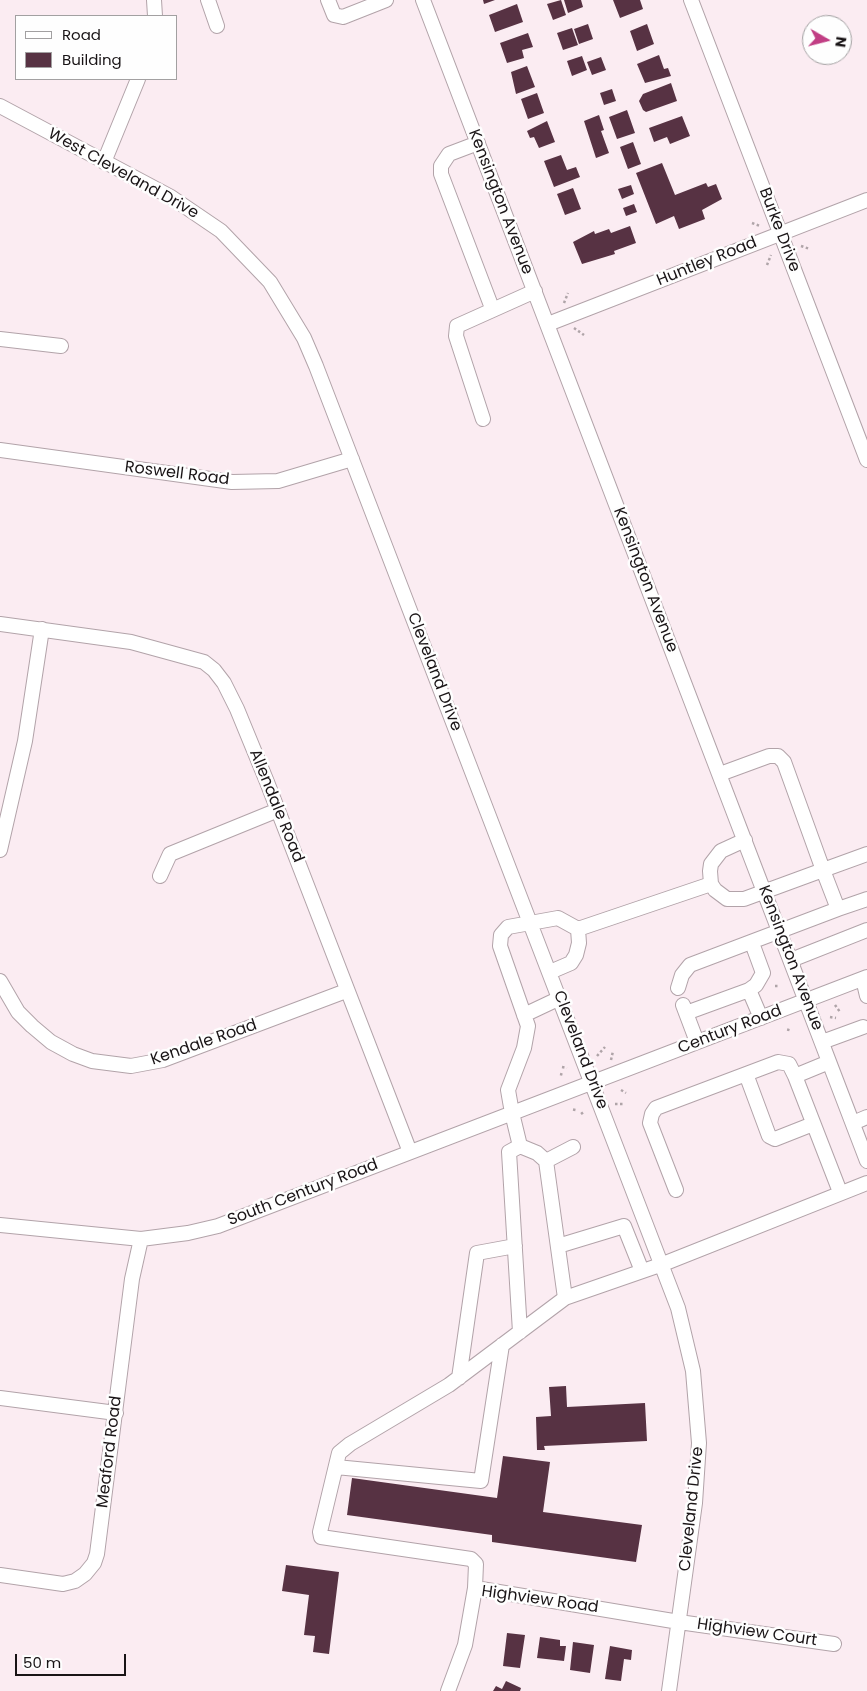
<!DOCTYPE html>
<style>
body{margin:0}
#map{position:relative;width:867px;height:1691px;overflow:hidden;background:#fbecf2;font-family:Poppins,sans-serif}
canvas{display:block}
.legend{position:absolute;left:15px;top:15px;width:162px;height:65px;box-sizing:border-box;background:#fefefe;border:1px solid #a2a0a1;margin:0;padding:6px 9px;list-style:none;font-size:15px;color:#191416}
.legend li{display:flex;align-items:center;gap:10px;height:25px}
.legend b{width:25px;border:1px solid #a2a0a1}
.north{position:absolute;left:802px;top:15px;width:50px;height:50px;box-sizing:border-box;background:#fefefe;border:1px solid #a2a0a1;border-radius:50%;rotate:98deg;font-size:14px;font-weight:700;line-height:20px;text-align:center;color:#191416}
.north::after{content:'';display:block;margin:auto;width:18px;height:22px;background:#c13e84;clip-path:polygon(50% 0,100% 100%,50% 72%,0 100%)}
.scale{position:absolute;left:15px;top:1654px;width:111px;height:22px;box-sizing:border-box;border:2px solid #191416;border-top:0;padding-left:6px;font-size:15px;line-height:18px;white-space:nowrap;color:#191416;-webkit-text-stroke:4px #fefefe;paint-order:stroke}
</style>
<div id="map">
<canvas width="867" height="1691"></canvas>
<ul class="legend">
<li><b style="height:6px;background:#fff"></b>Road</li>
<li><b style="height:14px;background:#573243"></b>Building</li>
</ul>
<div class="north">N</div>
<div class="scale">50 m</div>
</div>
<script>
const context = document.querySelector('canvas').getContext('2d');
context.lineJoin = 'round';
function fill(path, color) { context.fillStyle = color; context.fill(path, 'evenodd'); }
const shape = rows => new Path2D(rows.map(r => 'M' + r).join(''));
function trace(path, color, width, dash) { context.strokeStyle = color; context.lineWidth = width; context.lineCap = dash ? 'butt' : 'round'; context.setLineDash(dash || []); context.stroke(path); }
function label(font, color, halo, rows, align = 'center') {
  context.font = font + ' Poppins,sans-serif'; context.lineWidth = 5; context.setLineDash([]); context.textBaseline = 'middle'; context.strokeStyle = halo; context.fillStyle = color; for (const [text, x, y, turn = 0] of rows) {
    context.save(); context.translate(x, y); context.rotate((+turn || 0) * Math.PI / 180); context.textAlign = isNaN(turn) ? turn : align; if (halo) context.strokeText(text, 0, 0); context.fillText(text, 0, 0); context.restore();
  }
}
const building = shape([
 [483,0,495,0,484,4],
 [561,0,566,15,553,20,547,4],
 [564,0,581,0,583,7,568,13],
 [613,0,640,0,643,9,620,18],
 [517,4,523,22,495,32,489,15],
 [588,24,593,39,579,44,574,29],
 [647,24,654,44,637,51,630,31],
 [572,28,578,45,563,50,557,33],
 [528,33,533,47,522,50,524,58,507,63,500,43],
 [659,55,664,69,668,68,671,76,645,83,637,64],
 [582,56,587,70,572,76,567,61],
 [601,57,606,70,592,75,587,62],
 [527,66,535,87,516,94,511,72],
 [671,83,677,101,646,112,643,110,639,101,643,94],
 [612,89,616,101,604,105,600,93],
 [537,93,544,113,528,119,521,99],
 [627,110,635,133,617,139,609,117],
 [599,115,604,130,601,131,609,153,596,158,584,121],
 [682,116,690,136,670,144,667,137,654,142,649,128],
 [547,121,555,142,539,148,534,137,530,138,527,131],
 [633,142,641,164,628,169,620,147],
 [561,155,567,170,576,167,580,177,554,187,544,161],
 [662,163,675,195,706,183,708,187,716,184,722,199,702,210,705,219,679,229,674,216,656,224,636,173],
 [631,185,634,194,622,199,618,189],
 [573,188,581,209,565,215,557,194],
 [634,204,637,212,626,216,623,208],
 [630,226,636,243,614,251,615,254,582,264,573,242,594,231,595,234,609,229,611,233],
 [566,1386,567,1407,645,1403,647,1441,544,1446,545,1450,537,1450,536,1417,551,1416,549,1387],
 [503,1456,550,1462,543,1512,642,1525,636,1562,492,1542,492,1535,347,1515,352,1478,497,1498],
 [286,1565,339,1572,329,1654,313,1652,315,1636,304,1635,309,1595,282,1591],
 [507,1633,525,1635,520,1668,503,1666],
 [540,1637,560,1640,560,1646,566,1646,564,1661,537,1658],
 [573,1642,594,1645,590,1673,570,1670],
 [610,1646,632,1650,631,1660,624,1659,621,1681,605,1679],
 [506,1681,521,1688,520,1691,493,1691,496,1686,502,1689]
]);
const path = shape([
 [752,223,760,226],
 [801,246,810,249],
 [767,265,771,255],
 [564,303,568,293],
 [574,328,584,335],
 [775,986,779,986],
 [835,1005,840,1012],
 [830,1017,836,1018],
 [788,1031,789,1027],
 [597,1056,605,1047],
 [611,1060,613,1051],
 [562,1067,567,1068],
 [560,1074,564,1075],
 [621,1090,626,1093],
 [615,1104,623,1104],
 [574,1111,575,1106],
 [581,1114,585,1111]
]);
const minor = shape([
 [154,0,155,16],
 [208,0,217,26],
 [328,0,334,15,343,17,386,0],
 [423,0,867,1161],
 [691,0,867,460],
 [0,106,171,197,221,231,270,282,304,338,316,366,678,1308,693,1371,699,1443,695,1503,669,1691],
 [478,143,449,154,441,166,441,174,492,308],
 [104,162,138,79],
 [548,324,867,200],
 [0,339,61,346],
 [483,419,456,336,457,326,535,291],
 [0,450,232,482,278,481,352,459],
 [0,624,131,642,204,662,214,670,224,683,237,709,267,782,410,1152],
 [720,774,769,756,778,756,784,762,823,870,744,899,727,899,715,890,711,884,710,871,711,864,721,851,745,840],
 [0,850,25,741,42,629],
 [867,854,823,870,838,909,867,899],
 [160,876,170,854,278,810],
 [791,960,867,930],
 [550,972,571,963,576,955,579,943,578,929],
 [863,979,867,996],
 [0,981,18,1012,32,1026,51,1042,73,1054,92,1061,131,1066,163,1060,346,991],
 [678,988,682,975,690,965,838,909],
 [749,990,756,985,763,973,752,943],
 [683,1005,697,1042],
 [686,1013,749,990,761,1018],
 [524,1015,560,998],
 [822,1042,863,1027],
 [829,1062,795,1076,840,1192],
 [746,1074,769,1136,775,1139,813,1124],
 [853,1123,867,1117],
 [520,1146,509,1152,520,1332],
 [546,1161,573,1147],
 [676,1190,650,1123,652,1114,656,1108,778,1062,789,1064,795,1076],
 [0,1225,141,1239,188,1233,218,1226,867,977],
 [558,1246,624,1226,642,1271],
 [565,1298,546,1161,537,1153,520,1146,512,1113,508,1090,524,1048,528,1026,500,946,501,935,508,927,558,918,578,929,711,884],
 [459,1378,477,1253,515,1246],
 [0,1398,116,1413],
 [336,1467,481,1481,502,1345],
 [0,1575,63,1584,75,1581,85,1574,94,1563,97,1554,132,1279,141,1239],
 [475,1588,476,1564,471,1559,321,1537,320,1532,339,1453,350,1444,449,1385,565,1298,663,1264,867,1183],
 [448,1691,465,1645,475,1588,679,1622,834,1644]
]);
const streetNames = [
 ["West Cleveland Drive",123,174,29],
 ["Kensington Avenue",500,202,69],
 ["Burke Drive",779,230,69],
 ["Huntley Road",707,262,-22],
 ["Roswell Road",177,474,7],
 ["Kensington Avenue",645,580,69],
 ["Cleveland Drive",434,672,69],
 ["Allendale Road",276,806,68],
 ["Kensington Avenue",790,958,69],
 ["Century Road",730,1030,-21],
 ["Kendale Road",204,1043,-19],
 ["Cleveland Drive",580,1050,69],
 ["South Century Road",303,1193,-21],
 ["Meaford Road",110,1452,-83],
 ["Cleveland Drive",692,1509,-84],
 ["Highview Road",540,1600,8],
 ["Highview Court",757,1633,8]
];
fill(building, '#573243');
trace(minor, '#b2a3a9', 16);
trace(path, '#afa4a8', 2.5, [2.5, 2.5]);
trace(minor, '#fff', 14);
label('16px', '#191416', '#fefefe', streetNames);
</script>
